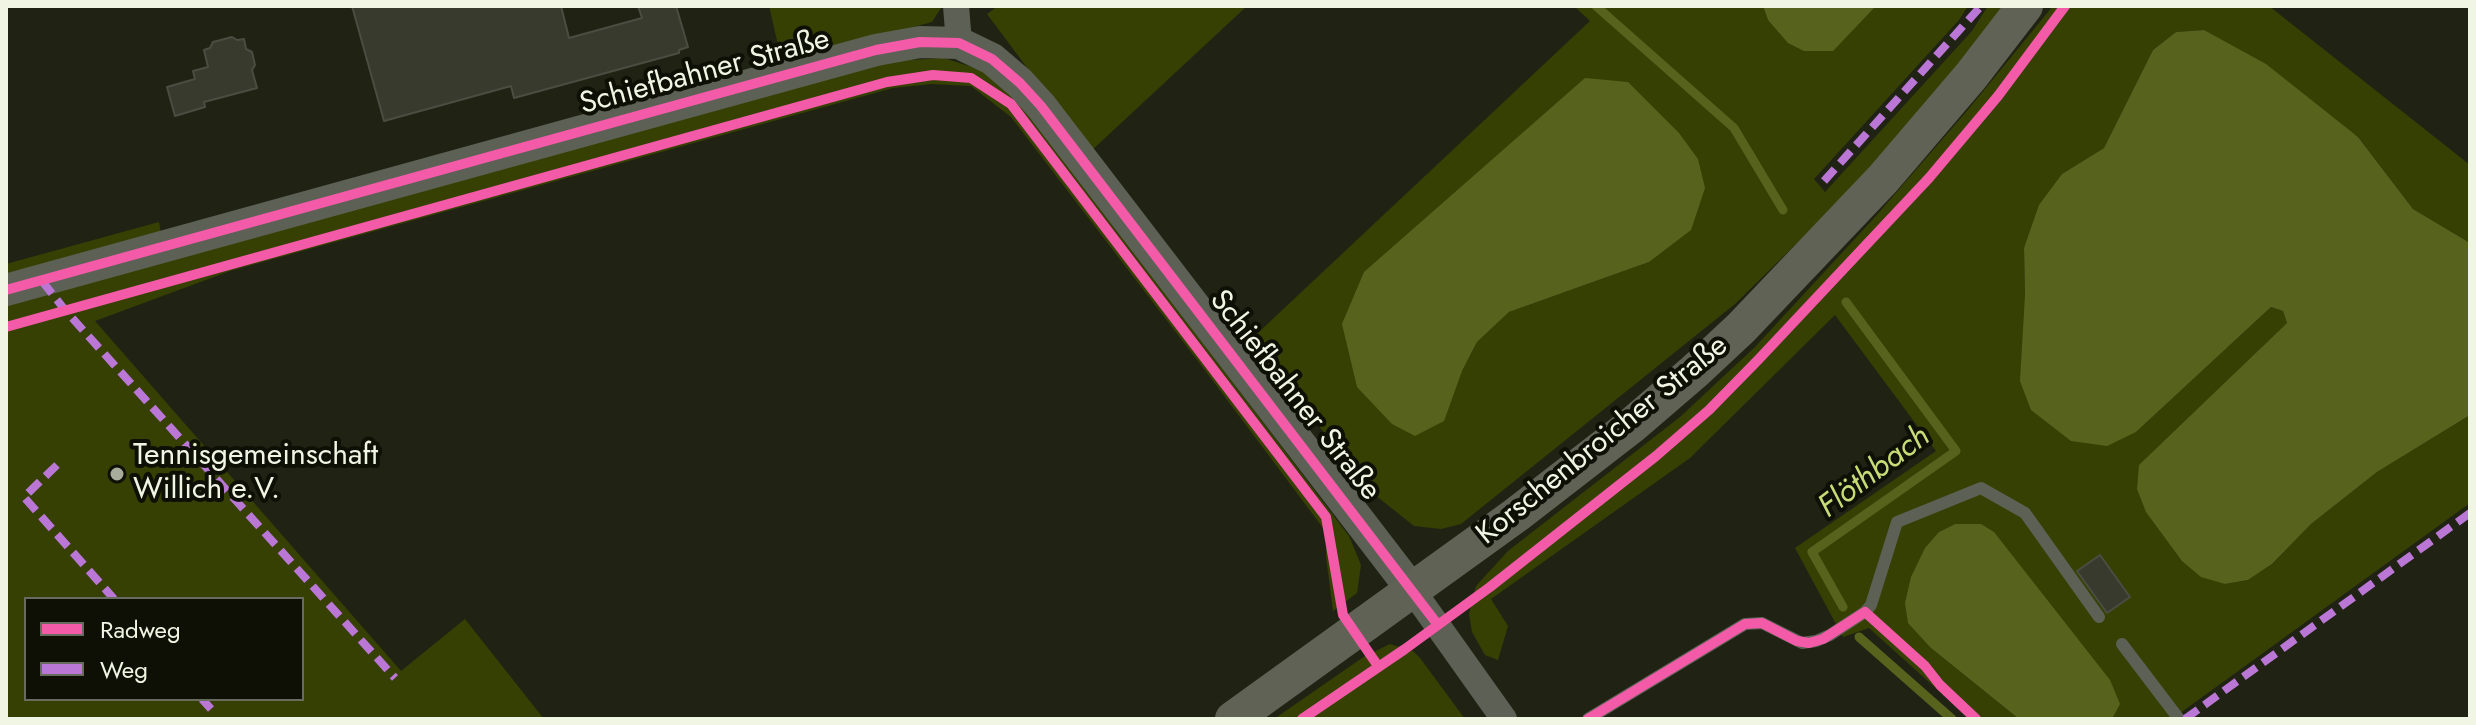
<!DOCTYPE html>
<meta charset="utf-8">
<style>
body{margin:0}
#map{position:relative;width:2476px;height:725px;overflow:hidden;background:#202314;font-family:Jost,sans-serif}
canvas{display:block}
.frame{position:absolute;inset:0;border:8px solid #f0f5e4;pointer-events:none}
.legend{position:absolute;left:24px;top:597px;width:280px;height:104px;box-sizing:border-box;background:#0e1006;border:2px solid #686c5f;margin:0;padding:10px 14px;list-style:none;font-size:24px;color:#f0f5e4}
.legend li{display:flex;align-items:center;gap:16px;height:40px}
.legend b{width:40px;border:2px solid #686c5f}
</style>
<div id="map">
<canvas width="2476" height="725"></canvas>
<div class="frame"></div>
<ul class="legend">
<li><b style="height:10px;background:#f35aa7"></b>Radweg</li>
<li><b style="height:10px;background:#ba77d6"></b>Weg</li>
</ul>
</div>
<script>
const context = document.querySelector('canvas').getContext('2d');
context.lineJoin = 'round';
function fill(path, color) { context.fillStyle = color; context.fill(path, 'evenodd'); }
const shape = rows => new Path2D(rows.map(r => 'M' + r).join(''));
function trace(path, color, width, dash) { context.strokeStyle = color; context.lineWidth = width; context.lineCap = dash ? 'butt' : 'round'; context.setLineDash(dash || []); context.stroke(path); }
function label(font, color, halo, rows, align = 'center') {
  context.font = font + ' Jost,sans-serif'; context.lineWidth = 8; context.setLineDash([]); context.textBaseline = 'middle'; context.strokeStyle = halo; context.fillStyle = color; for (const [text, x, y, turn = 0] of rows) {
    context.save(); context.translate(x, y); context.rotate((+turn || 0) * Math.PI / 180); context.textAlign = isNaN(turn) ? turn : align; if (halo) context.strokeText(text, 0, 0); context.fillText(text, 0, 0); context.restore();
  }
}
const green = shape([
 [769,6,940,6,941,8,932,22,782,62],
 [998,6,1247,6,1090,152,987,14],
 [1574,6,1763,6,1768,20,1833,50,1876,6,1968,6,1959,20,1814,179,1825,192,1972,31,1988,6,2011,6,1843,198,1735,304,1461,524,1441,529,1414,526,1375,495,1305,409,1244,346,1590,21],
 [1585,78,1649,262,1509,312,1477,342,1462,371],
 [2053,6,2269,6,2470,165,2470,243,2413,209,2358,137,2204,30,2176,32,2153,50,2104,148,2062,174,2024,248,2025,295,2136,432,2271,307,2283,311,2287,323,2139,466,2225,584,2248,580,2272,564,2311,524,2377,472,2470,415,2470,503,2172,719,2112,719,2114,717,1981,524,1955,524,1939,532,1931,648,2019,719,1970,719,1869,628,1843,637,1795,548,1936,451,1835,315,1690,458,1491,599,1508,626,1498,660,1485,655,1472,632,1469,614,1476,586,1508,551,1680,417,1755,347,1875,217,1966,112],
 [944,58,981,70,1022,103,1349,536,1361,565,1357,593,1333,611,1326,557,1326,532,1204,369,1011,117,971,86,931,84,893,88,230,271,95,321,401,671,465,619,544,719,6,719,6,304,892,61],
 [26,599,302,599,302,699,26,699],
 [159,222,161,234,6,277,6,264],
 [1390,644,1413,651,1420,658,1465,719,1274,719,1365,656]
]);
const water = shape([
 [1763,6,1876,6,1833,51,1804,51,1788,43,1768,20],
 [2204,30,2266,64,2358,137,2413,209,2470,243,2470,415,2377,472,2311,524,2272,564,2248,580,2225,584,2201,577,2182,561,2146,512,2137,489,2139,465,2287,323,2283,311,2271,307,2136,432,2107,446,2071,441,2031,410,2020,381,2025,295,2024,248,2039,205,2062,174,2104,148,2153,50,2176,32],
 [1585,78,1628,82,1679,133,1698,159,1705,188,1691,230,1649,262,1509,312,1477,342,1462,371,1444,421,1415,436,1392,424,1357,387,1342,324,1364,272],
 [1955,524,1981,524,1994,532,2110,680,2120,704,2112,719,2019,719,1931,648,1908,623,1905,603,1911,577,1925,548,1939,532]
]);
const stream = shape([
 [1596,6,1734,128,1783,210],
 [1843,607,1812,552,1956,451,1846,302],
 [1859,637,1952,719]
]);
const building = shape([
 [352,6,561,6,569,38,642,18,638,6,676,6,688,47,679,50,679,53,514,98,511,86,384,121,352,6],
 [232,37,237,40,244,39,246,49,252,52,255,65,252,70,257,88,204,102,205,107,175,116,167,87,195,79,193,71,208,67,204,50,210,48,213,42,232,37],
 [2100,555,2130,597,2107,613,2077,571,2100,555]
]);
const service = shape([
 [2122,644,2179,719],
 [1588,719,1745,624,1762,623,1802,643,1816,641,1830,635,1865,612,1871,605,1897,522,1981,488,2025,513,2099,617]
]);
const minor = shape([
 [956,6,959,43],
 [1413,591,1504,719]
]);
const tertiary = shape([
 [6,290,876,50,920,42,959,43,992,59,1020,83,1041,106,1413,591]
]);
const secondary = shape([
 [1233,719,1516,515,1631,426,1695,371,1741,328,1883,179,1971,76,2025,6]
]);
const quiet = shape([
 [1824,181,1981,6],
 [42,281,65,310,395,678],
 [57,465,24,497,114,599],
 [202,699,211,709],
 [2185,719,2470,513]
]);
const cycleway = shape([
 [6,290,876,50,920,42,959,43,992,59,1020,83,1041,106,1438,625],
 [6,327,887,82,933,75,971,78,1011,104,1326,517,1343,615,1378,666],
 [1302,719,1405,649,1490,587,1656,456,1709,410,1758,360,1929,178,1998,96,2065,6],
 [1588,719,1745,624,1762,623,1797,641,1809,643,1823,639,1865,612,1925,666,1940,685,1976,719]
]);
const markers = [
 [117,474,8,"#a7ac9b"]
];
const streetNames = [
 ["Schiefbahner Straße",705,73,-15],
 ["Schiefbahner Straße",1294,396,52],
 ["Korschenbroicher Straße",1603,441,-39]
];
const poiNames = [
 ["Tennisgemeinschaft",133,457],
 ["Willich e.V.",133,491]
];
const waterNames = [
 ["Flöthbach",1875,473,-37]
];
fill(green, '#364003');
fill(water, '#57631d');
trace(stream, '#57631d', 9);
fill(building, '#383a2e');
trace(building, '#4a4d41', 2);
trace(service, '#5d6055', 12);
trace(minor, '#5d6055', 26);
trace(tertiary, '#5d6055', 32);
trace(secondary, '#5f6255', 36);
trace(quiet, '#ba77d6', 8, [16, 8]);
trace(cycleway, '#f35aa7', 10);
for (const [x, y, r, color] of markers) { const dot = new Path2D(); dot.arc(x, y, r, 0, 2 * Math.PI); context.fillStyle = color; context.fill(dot); trace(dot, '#0e1006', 3); }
label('30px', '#f0f5e4', '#0e1006', streetNames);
label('30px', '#f0f5e4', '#0e1006', poiNames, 'left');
label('italic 32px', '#c7db76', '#0e1006', waterNames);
</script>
